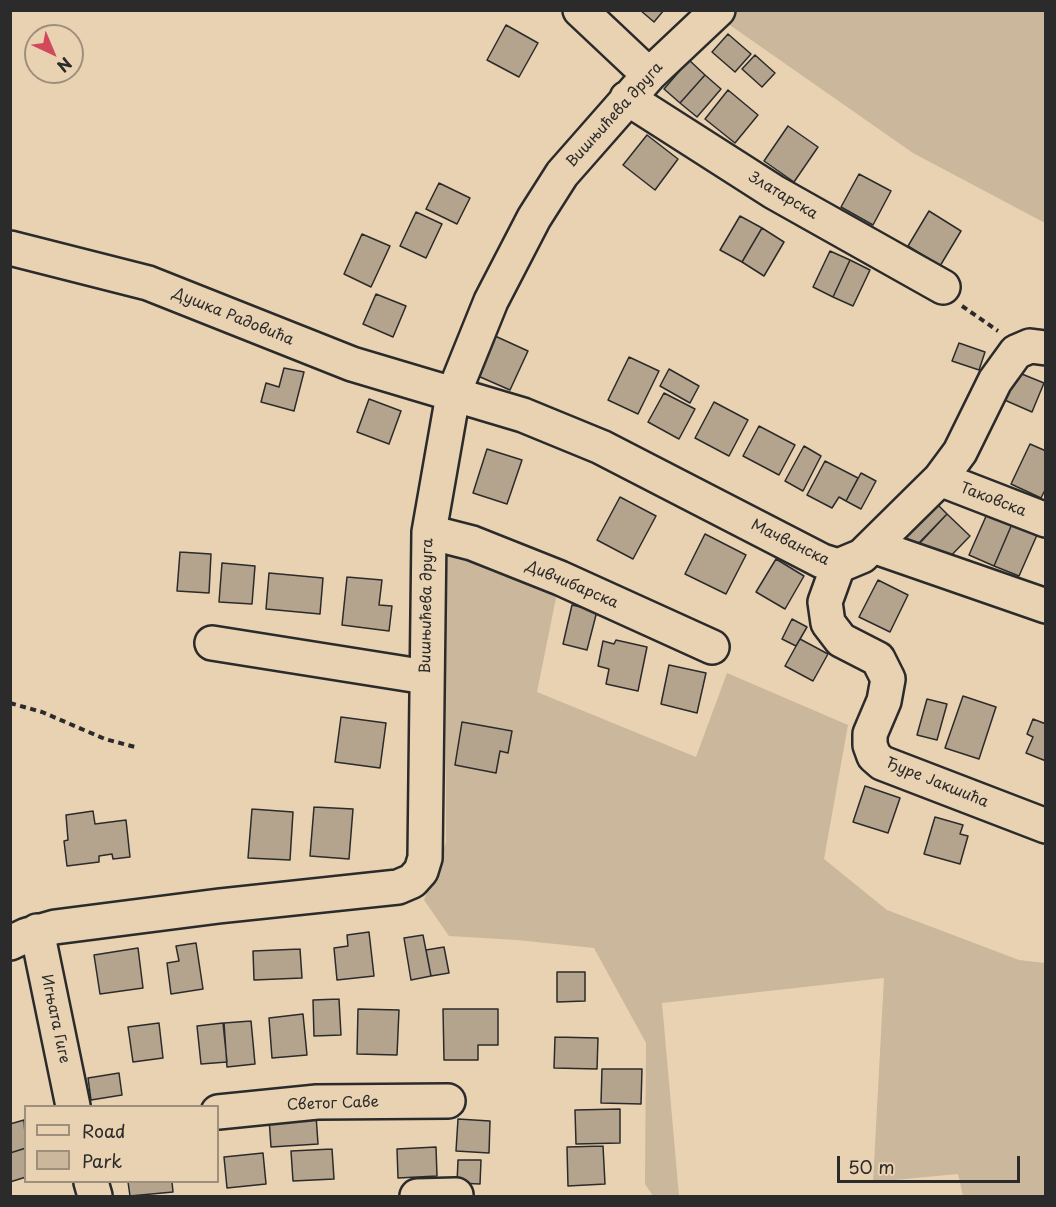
<!DOCTYPE html>
<meta charset="utf-8">
<style>
body{margin:0}
#map{position:relative;width:1056px;height:1207px;overflow:hidden;background:#e9d2b2;font-family:"Playpen Sans",sans-serif}
canvas{display:block}
.frame{position:absolute;inset:0;border:12px solid #2b2b2b;pointer-events:none}
.legend{position:absolute;left:24px;top:1105px;width:195px;height:78px;box-sizing:border-box;background:#e9d2b2;border:2px solid #9d8f7c;margin:0;padding:8px 10px;list-style:none;font-size:18px;color:#2b2b2b}
.legend li{display:flex;align-items:center;gap:12px;height:30px}
.legend b{width:30px;border:2px solid #9d8f7c}
.north{position:absolute;left:24px;top:24px;width:60px;height:60px;box-sizing:border-box;background:#e9d2b2;border:2px solid #9d8f7c;border-radius:50%;rotate:136deg;font-size:16px;font-weight:700;line-height:24px;text-align:center;color:#2b2b2b}
.north::after{content:'';display:block;margin:auto;width:21px;height:27px;background:#d1495b;clip-path:polygon(50% 0,100% 100%,50% 72%,0 100%)}
.scale{position:absolute;left:837px;top:1156px;width:183px;height:27px;box-sizing:border-box;border:3px solid #2b2b2b;border-top:0;padding-left:8px;font-size:18px;line-height:21px;white-space:nowrap;color:#2b2b2b;-webkit-text-stroke:4px #e9d2b2;paint-order:stroke}
</style>
<div id="map">
<canvas width="1056" height="1207"></canvas>
<div class="frame"></div>
<ul class="legend">
<li><b style="height:8px;background:#e9d2b2"></b>Road</li>
<li><b style="height:16px;background:#cab79c"></b>Park</li>
</ul>
<div class="north">N</div>
<div class="scale">50 m</div>
</div>
<script>
const context = document.querySelector('canvas').getContext('2d');
context.lineJoin = 'round';
function fill(path, color) { context.fillStyle = color; context.fill(path, 'evenodd'); }
const shape = rows => new Path2D(rows.map(r => 'M' + r).join(''));
function trace(path, color, width, dash) { context.strokeStyle = color; context.lineWidth = width; context.lineCap = dash ? 'butt' : 'round'; context.setLineDash(dash || []); context.stroke(path); }
function label(font, color, halo, rows, align = 'center') {
  context.font = font + ' "Playpen Sans",sans-serif'; context.lineWidth = 4.5; context.setLineDash([]); context.textBaseline = 'middle'; context.strokeStyle = halo; context.fillStyle = color; for (const [text, x, y, turn = 0] of rows) {
    context.save(); context.translate(x, y); context.rotate((+turn || 0) * Math.PI / 180); context.textAlign = isNaN(turn) ? turn : align; if (halo) context.strokeText(text, 0, 0); context.fillText(text, 0, 0); context.restore();
  }
}
const green = shape([
 [718,10,1045,11,1045,223,913,153,714,14],
 [445,545,560,578,537,692,696,757,727,673,848,725,824,859,887,910,1019,960,1045,963,1045,1196,963,1196,958,1174,873,1182,884,978,662,1003,679,1196,653,1196,645,1184,646,1043,594,948,517,940,449,936,424,900,446,842]
]);
const building = shape([
 [640,10,664,10,654,22,640,10],
 [506,25,538,43,519,77,487,60,506,25],
 [728,34,751,54,735,72,712,52,728,34],
 [755,55,775,73,762,87,742,69,755,55],
 [689,60,705,75,680,103,664,89,689,60],
 [705,75,721,89,697,117,680,103,705,75],
 [728,90,758,115,735,143,705,119,728,90],
 [788,126,818,147,794,182,764,161,788,126],
 [647,135,678,159,655,190,623,165,647,135],
 [859,174,891,191,873,225,841,207,859,174],
 [439,183,470,198,457,224,426,209,439,183],
 [929,211,961,231,940,266,908,246,929,211],
 [416,212,442,224,426,258,400,246,416,212],
 [740,216,762,228,742,262,720,250,740,216],
 [762,228,784,242,764,276,742,262,762,228],
 [362,234,390,246,371,287,344,274,362,234],
 [830,251,850,260,833,297,813,287,830,251],
 [850,260,870,270,853,306,833,297,850,260],
 [376,294,406,306,393,337,363,324,376,294],
 [495,336,528,351,510,390,478,376,495,336],
 [959,343,985,352,979,370,952,361,959,343],
 [629,357,659,371,638,414,608,400,629,357],
 [284,368,304,372,294,411,261,402,266,383,279,387,284,368],
 [669,369,699,386,690,403,660,386,669,369],
 [1012,370,1044,383,1032,412,1000,398,1012,370],
 [664,393,695,409,679,439,648,422,664,393],
 [369,399,401,411,389,444,357,432,369,399],
 [714,402,748,420,729,456,695,438,714,402],
 [759,426,795,445,779,475,743,456,759,426],
 [1030,444,1046,451,1046,488,1041,498,1011,484,1030,444],
 [804,446,821,456,803,491,785,481,804,446],
 [487,449,522,460,507,504,473,493,487,449],
 [825,461,858,478,846,501,839,497,832,508,807,495,825,461],
 [861,473,876,481,861,509,846,501,861,473],
 [620,497,656,516,633,559,597,540,620,497],
 [935,502,947,514,914,548,902,537,935,502],
 [947,514,970,536,941,566,919,544,947,514],
 [987,514,1012,524,994,566,969,555,987,514],
 [1012,524,1037,535,1019,576,994,566,1012,524],
 [705,534,746,555,726,594,685,574,705,534],
 [180,552,211,554,209,593,177,591,180,552],
 [776,559,804,576,785,609,756,592,776,559],
 [222,563,255,566,252,604,219,602,222,563],
 [269,573,323,578,320,614,266,609,269,573],
 [347,577,382,580,379,605,392,606,389,631,342,625,347,577],
 [878,580,908,595,890,632,859,617,878,580],
 [572,605,597,611,587,650,563,644,572,605],
 [792,619,807,627,796,646,782,639,792,619],
 [800,639,828,654,813,681,785,666,800,639],
 [616,640,647,647,638,691,606,684,609,669,598,666,603,641,614,644,616,640],
 [669,665,706,673,697,713,661,704,669,665],
 [963,696,996,707,979,759,945,748,963,696],
 [927,699,947,704,937,740,917,735,927,699],
 [341,717,386,723,380,768,335,762,341,717],
 [1033,719,1046,724,1046,761,1026,753,1033,737,1027,734,1033,719],
 [462,722,512,731,508,753,500,751,496,773,455,765,462,722],
 [865,786,900,798,888,833,853,822,865,786],
 [314,807,353,809,349,859,310,856,314,807],
 [252,809,293,812,290,860,248,858,252,809],
 [93,811,95,824,126,820,130,857,113,859,112,854,99,856,99,862,67,866,64,841,68,840,66,815,93,811],
 [935,817,963,825,960,834,968,836,960,864,924,854,935,817],
 [369,932,374,976,337,980,334,948,348,946,347,935,369,932],
 [423,935,431,976,411,980,404,938,423,935],
 [196,943,203,989,171,994,167,963,179,961,176,946,196,943],
 [444,947,449,973,431,976,426,950,444,947],
 [138,948,143,988,100,994,94,955,138,948],
 [300,949,302,978,254,980,253,951,300,949],
 [557,972,585,972,585,1001,557,1002,557,972],
 [339,999,341,1035,314,1036,313,1000,339,999],
 [358,1009,399,1010,397,1055,357,1054,358,1009],
 [443,1009,498,1009,498,1045,478,1045,478,1060,444,1060,443,1009],
 [303,1014,307,1055,272,1058,269,1018,303,1014],
 [251,1021,255,1064,227,1067,224,1023,251,1021],
 [159,1023,163,1058,133,1062,128,1027,159,1023],
 [223,1023,227,1062,201,1064,197,1026,223,1023],
 [555,1037,598,1038,597,1069,554,1068,555,1037],
 [602,1069,642,1069,641,1104,601,1103,602,1069],
 [119,1073,122,1095,91,1100,88,1078,119,1073],
 [620,1109,620,1143,576,1144,575,1110,620,1109],
 [316,1115,318,1144,271,1147,269,1118,316,1115],
 [458,1119,490,1121,489,1153,456,1151,458,1119],
 [24,1120,26,1148,10,1153,10,1124,24,1120],
 [603,1146,605,1184,568,1186,567,1147,603,1146],
 [436,1147,437,1176,398,1178,397,1149,436,1147],
 [26,1148,26,1177,10,1182,10,1153,26,1148],
 [332,1149,334,1179,293,1181,291,1151,332,1149],
 [263,1153,266,1184,227,1188,224,1157,263,1153],
 [458,1160,481,1160,480,1184,457,1183,458,1160],
 [128,1182,172,1182,173,1192,130,1196,128,1182]
]);
const path = shape([
 [962,306,998,331],
 [10,703,42,712,105,739,135,747]
]);
const minor = shape([
 [580,10,649,75],
 [627,98,774,192,943,287],
 [10,248,148,283,352,364,523,415,601,447,822,561,838,566,862,556,940,479,960,452,995,381,1016,352,1030,346,1046,348],
 [940,479,1046,520],
 [429,532,472,543,560,578,712,647],
 [873,546,1046,606],
 [838,566,825,602,828,623,841,640,878,659,888,679,884,701,870,734,870,745,874,756,882,763,1046,826],
 [212,643,426,677],
 [37,931,73,1106],
 [10,943,27,935,55,927,219,906,398,887,412,881,421,871,425,858,429,532,453,395,491,301,534,218,562,174,649,75,718,10],
 [218,1112,317,1102,448,1101],
 [91,1182,95,1196],
 [417,1196,456,1195]
]);
const streetNames = [
 ["Вишњићева друга",615,115,-48],
 ["Златарска",783,196,31],
 ["Душка Радовића",233,317,22],
 ["Таковска",993,500,21],
 ["Мачванска",790,543,26],
 ["Дивчибарска",572,585,23],
 ["Вишњићева друга",427,606,-89],
 ["Ђуре Јакшића",937,783,22],
 ["Игњата Гиге",55,1019,78],
 ["Светог Саве",333,1104,-2]
];
fill(green, '#cab79c');
fill(building, '#b4a48d');
trace(building, '#2b2b2b', 1.5);
trace(minor, '#2b2b2b', 38);
trace(path, '#2b2b2b', 4, [6, 4.5]);
trace(minor, '#e9d2b2', 33);
label('15px', '#2b2b2b', '#e9d2b2', streetNames);
</script>
